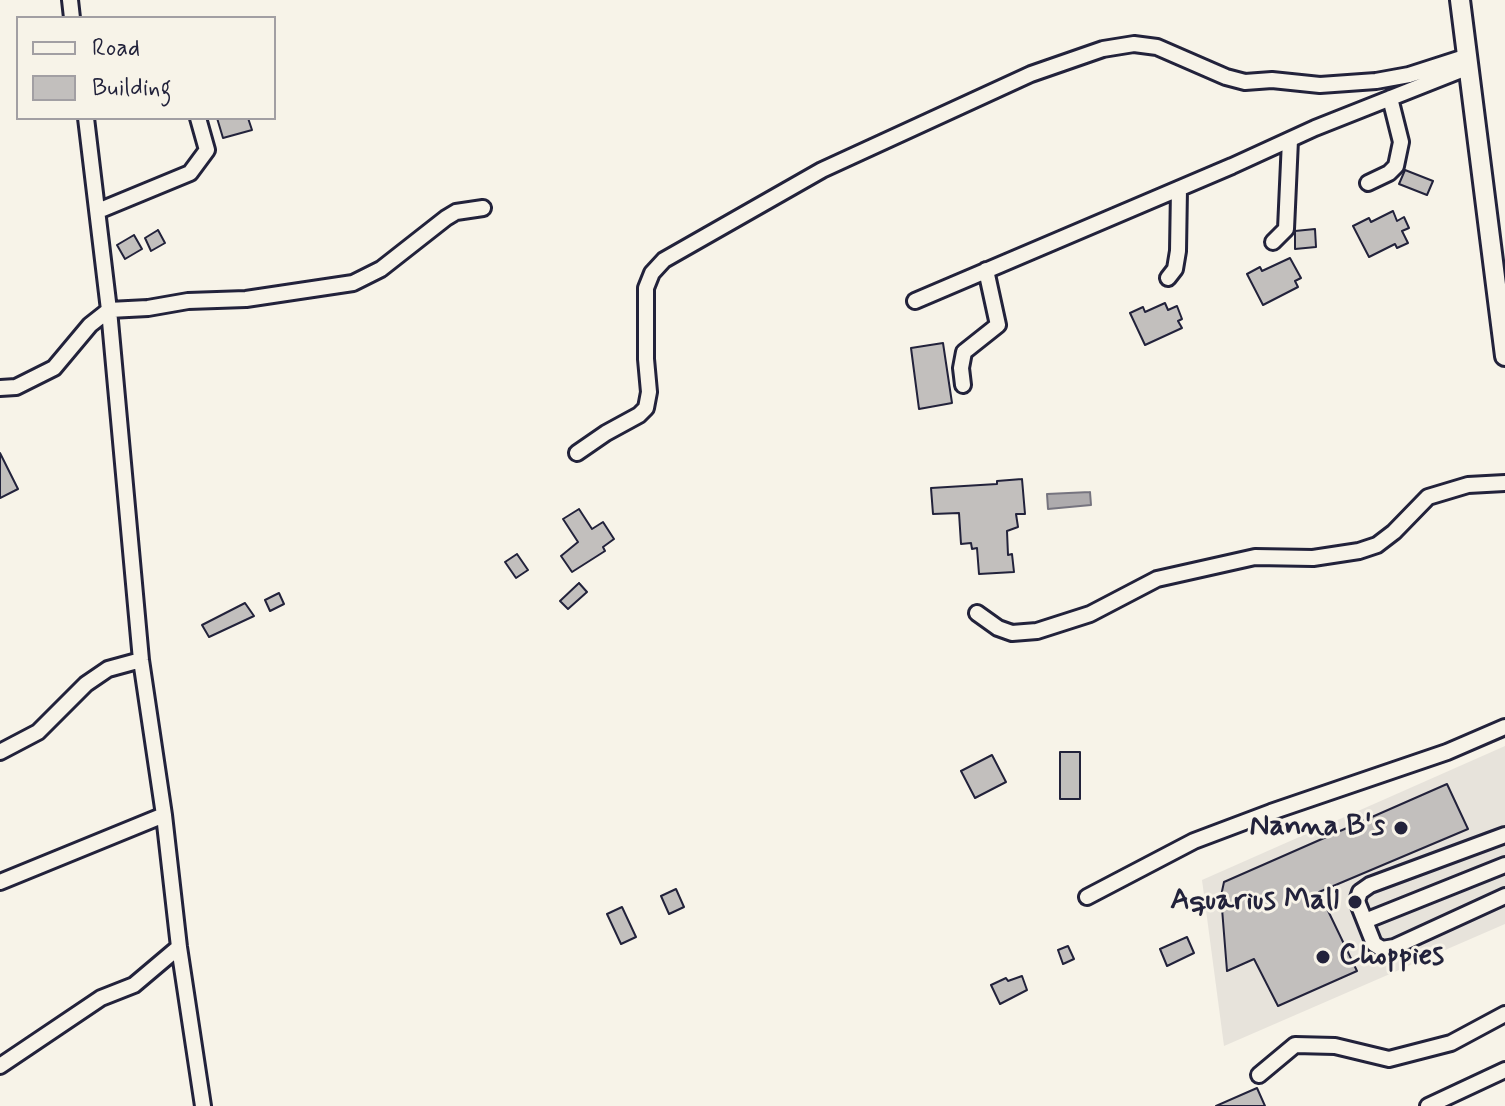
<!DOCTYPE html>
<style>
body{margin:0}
#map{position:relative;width:1505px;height:1106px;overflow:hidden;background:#f7f3e8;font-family:Mynerve,sans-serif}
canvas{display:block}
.legend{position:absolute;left:16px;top:16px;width:260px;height:104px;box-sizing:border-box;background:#f7f3e8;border:2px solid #a29fa3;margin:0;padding:10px 14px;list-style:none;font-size:24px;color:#22223b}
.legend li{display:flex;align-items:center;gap:16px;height:40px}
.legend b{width:40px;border:2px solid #a29fa3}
</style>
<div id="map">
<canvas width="1505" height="1106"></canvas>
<ul class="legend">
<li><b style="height:10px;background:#f7f3e8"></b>Road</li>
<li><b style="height:22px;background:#c2bfbd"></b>Building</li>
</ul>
</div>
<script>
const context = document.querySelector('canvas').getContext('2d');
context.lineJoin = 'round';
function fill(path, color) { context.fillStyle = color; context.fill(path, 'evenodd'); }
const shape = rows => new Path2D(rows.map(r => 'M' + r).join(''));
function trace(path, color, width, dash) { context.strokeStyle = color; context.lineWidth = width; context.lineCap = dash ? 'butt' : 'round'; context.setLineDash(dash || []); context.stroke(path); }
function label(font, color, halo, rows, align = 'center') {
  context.font = font + ' Mynerve,sans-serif'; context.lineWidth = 6; context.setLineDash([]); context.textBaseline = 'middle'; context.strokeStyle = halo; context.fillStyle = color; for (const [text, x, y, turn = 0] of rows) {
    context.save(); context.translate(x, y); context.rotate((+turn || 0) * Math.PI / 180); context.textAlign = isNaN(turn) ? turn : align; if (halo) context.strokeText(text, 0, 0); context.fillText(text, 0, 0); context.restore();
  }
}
const built = shape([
 [1505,746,1505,924,1224,1046,1202,880]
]);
const water = shape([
 [1090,492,1091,505,1048,509,1047,494,1090,492]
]);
const building = shape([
 [217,118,248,118,252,130,223,138,217,118],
 [1405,170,1433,181,1427,195,1399,184,1405,170],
 [1393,211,1397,221,1404,217,1409,228,1402,231,1408,243,1397,248,1395,244,1369,257,1353,226,1369,218,1371,222,1393,211],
 [1315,229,1316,247,1295,249,1295,231,1315,229],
 [158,230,165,243,151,251,145,238,158,230],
 [134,235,142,249,125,259,117,245,134,235],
 [1290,258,1301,278,1295,281,1298,287,1263,305,1247,274,1260,267,1262,271,1290,258],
 [1165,303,1168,310,1177,306,1182,319,1178,321,1182,328,1145,345,1130,313,1143,307,1145,312,1165,303],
 [943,343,952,403,919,409,911,348,943,343],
 [0,453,18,489,0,498,0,453],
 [1022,479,1025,514,1016,514,1018,527,1007,531,1008,555,1012,554,1014,572,979,574,977,548,972,549,971,543,961,544,959,513,933,514,931,488,997,484,997,481,1022,479],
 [579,509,592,529,603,522,614,539,603,547,605,551,572,572,561,556,578,542,563,519,579,509],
 [517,554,528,570,516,578,505,562,517,554],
 [579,583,587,592,568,609,560,601,579,583],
 [279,593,284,604,270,611,265,600,279,593],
 [245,603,254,616,209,637,202,625,245,603],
 [1060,752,1080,752,1080,799,1060,799,1060,752],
 [992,755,1006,782,975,798,961,771,992,755],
 [1447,784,1468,829,1319,892,1357,971,1278,1006,1254,959,1227,971,1221,896,1224,882,1447,784],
 [676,889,684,907,669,914,661,896,676,889],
 [622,907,636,937,621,944,607,914,622,907],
 [1187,937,1194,953,1167,966,1160,949,1187,937],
 [1068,946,1074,959,1063,964,1058,950,1068,946],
 [1022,976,1027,990,1000,1004,991,985,1006,978,1008,981,1022,976],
 [1257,1088,1265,1106,1216,1106,1257,1088]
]);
const minor = shape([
 [70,0,72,18],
 [86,118,109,310,141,660,164,815,179,947,203,1106],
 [1368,183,1389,173,1396,166,1401,142,1390,98],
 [98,211,190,173,207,150,198,118],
 [1273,242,1286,229,1290,140],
 [1168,278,1175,269,1178,251,1179,189],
 [915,301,1232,166,1315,128,1469,67],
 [963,385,961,368,964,352,998,325,986,270],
 [0,388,16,387,54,368,90,325,109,310,148,308,188,301,246,299,353,283,381,269,446,218,456,212,483,208],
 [577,453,606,433,639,415,646,408,649,392,646,359,646,288,652,273,664,260,822,170,1031,74,1103,49,1134,44,1157,47,1226,77,1245,82,1272,80,1320,85,1376,81,1409,75,1468,56],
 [977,613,998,628,1012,633,1037,631,1090,614,1157,579,1255,557,1313,558,1359,551,1377,545,1394,532,1428,497,1468,485,1505,483],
 [0,752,38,732,86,684,108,669,141,660],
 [1505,835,1370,885,1360,892,1357,901,1374,944,1382,949,1394,947,1505,896],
 [0,882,164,815],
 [1087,897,1194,841,1271,812,1447,752,1505,727],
 [1365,921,1505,865],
 [0,1066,101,998,134,985,179,947],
 [1259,1075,1295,1045,1335,1046,1389,1059,1451,1043,1505,1014],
 [1428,1106,1505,1070]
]);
const major = shape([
 [1460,0,1505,356]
]);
const markers = [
 [1401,828,8,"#22223b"],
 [1355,902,8,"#22223b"],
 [1323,957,8,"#22223b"]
];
const poiNames = [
 ["Nanna B's",1385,828],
 ["Aquarius Mall",1339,902],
 ["Choppies",1339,957,"left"]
];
fill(built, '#e7e3db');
fill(water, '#aeabad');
trace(water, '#76747f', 2);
fill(building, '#c2bfbd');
trace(building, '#22223b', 2);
trace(minor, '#22223b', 20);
trace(major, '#22223b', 24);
trace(minor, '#f7f3e8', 14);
trace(major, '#f7f3e8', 18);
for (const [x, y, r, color] of markers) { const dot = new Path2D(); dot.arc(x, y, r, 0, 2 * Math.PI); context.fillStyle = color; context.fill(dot); trace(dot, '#f7f3e8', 3); }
label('bold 30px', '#22223b', '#f7f3e8', poiNames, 'right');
</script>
